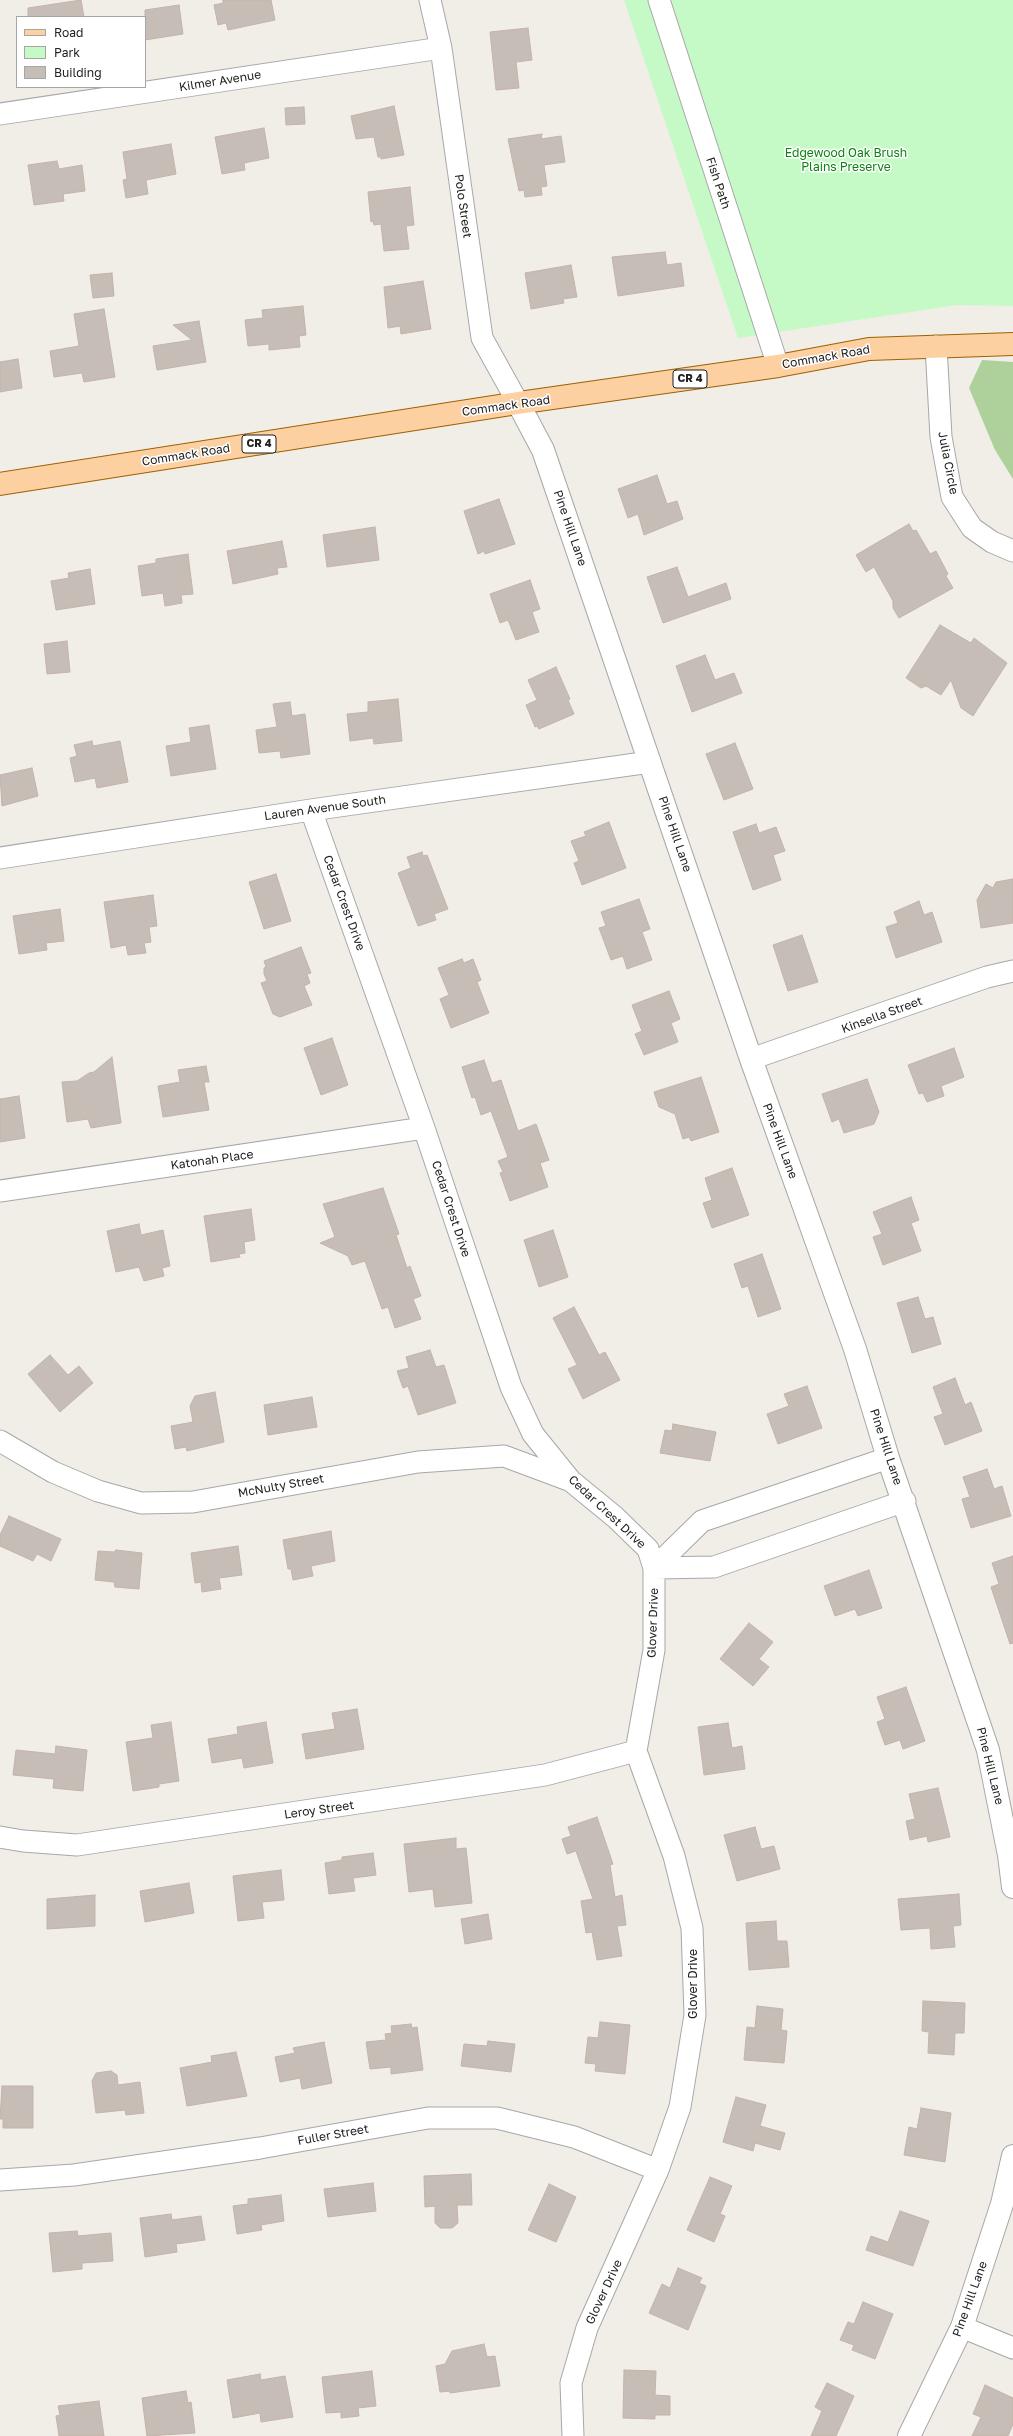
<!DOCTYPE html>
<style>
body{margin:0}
#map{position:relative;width:1013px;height:2436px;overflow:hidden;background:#f1ede7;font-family:"Golos Text",sans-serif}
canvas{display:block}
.legend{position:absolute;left:16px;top:16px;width:130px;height:72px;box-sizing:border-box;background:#fff;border:1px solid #a6a6a6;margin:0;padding:5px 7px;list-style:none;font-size:12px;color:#212121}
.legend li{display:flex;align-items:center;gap:8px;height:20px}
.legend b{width:20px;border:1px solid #a6a6a6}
</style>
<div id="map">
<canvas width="1013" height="2436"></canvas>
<ul class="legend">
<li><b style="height:5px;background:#fdd0a1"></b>Road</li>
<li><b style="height:11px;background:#c5fac7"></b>Park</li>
<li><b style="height:11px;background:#c6bdb6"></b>Building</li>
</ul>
</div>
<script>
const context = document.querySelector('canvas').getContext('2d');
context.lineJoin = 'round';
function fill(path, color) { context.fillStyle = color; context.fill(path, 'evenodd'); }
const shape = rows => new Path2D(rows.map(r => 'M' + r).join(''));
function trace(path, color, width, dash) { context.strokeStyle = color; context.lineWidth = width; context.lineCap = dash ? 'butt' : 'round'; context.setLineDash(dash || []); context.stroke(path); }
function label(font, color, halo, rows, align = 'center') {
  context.font = font + ' "Golos Text",sans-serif'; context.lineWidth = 3; context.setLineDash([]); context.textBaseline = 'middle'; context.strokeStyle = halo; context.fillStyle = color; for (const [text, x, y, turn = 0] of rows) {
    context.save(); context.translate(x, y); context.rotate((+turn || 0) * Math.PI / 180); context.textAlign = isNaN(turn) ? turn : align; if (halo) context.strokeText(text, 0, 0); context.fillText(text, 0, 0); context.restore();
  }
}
const forest = shape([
 [982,360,1013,362,1013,479,995,450,969,388]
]);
const park = shape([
 [624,0,1013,0,1013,306,957,305,738,338]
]);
const building = shape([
 [81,0,84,17,28,17,28,8,81,0],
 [223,0,271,0,275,20,228,30,226,23,218,25,214,5,223,3,223,0],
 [179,5,183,34,145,40,145,10,179,5],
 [528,28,532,60,516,62,519,88,496,90,490,32,528,28],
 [394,106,404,155,381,159,381,157,378,157,374,137,356,139,351,116,394,106],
 [304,107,305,124,286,125,285,108,304,107],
 [264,128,269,158,244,163,245,170,222,174,215,137,264,128],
 [542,134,541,139,561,136,565,162,544,165,547,186,541,187,542,195,525,197,524,190,519,191,508,139,542,134],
 [171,144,176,174,146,180,148,194,126,198,123,180,127,179,123,152,171,144],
 [57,161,59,169,82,165,85,191,63,194,64,201,34,205,28,165,57,161],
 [410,187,414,225,406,226,409,249,384,251,381,224,374,225,373,221,371,222,368,192,410,187],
 [665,252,667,265,681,263,684,286,618,296,612,257,665,252],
 [571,265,577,297,563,299,564,303,531,309,525,273,571,265],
 [112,273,114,296,93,298,90,275,112,273],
 [423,281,431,329,401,334,400,326,388,328,384,287,423,281],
 [303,306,306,335,299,336,300,347,269,350,269,344,248,346,245,320,263,318,262,310,303,306],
 [104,309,115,377,84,382,82,373,54,377,50,351,79,346,74,314,104,309],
 [199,321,206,362,157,370,153,346,192,340,173,325,199,321],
 [18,359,22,388,0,392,0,362,18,359],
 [657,475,667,504,677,501,683,519,644,535,638,514,628,518,618,489,657,475],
 [499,499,515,544,485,554,484,551,478,554,464,511,499,499],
 [909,524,913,531,916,530,930,554,936,551,948,574,946,576,953,588,899,618,893,608,893,601,874,567,866,572,856,555,909,524],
 [375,527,379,560,327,567,323,535,375,527],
 [282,541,287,567,277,568,278,574,233,584,227,551,282,541],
 [188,554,193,594,181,595,182,603,165,606,163,593,142,596,138,566,156,563,156,559,188,554],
 [677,567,688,597,726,583,731,599,663,623,647,577,677,567],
 [90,569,95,604,56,610,51,581,69,578,68,573,90,569],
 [530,580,540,609,532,612,539,632,516,640,508,620,500,623,490,594,530,580],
 [940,625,971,643,974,638,1007,663,973,716,961,708,951,680,941,695,926,686,921,688,906,678,940,625],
 [67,641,70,672,47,674,44,644,67,641],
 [705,655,715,680,734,673,742,693,692,712,676,666,705,655],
 [556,667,570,699,568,700,574,714,539,729,537,726,535,727,526,705,537,700,528,680,556,667],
 [398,699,402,741,374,744,373,738,350,741,347,714,368,712,368,702,398,699],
 [290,702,292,716,305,714,310,754,281,758,280,751,259,753,256,730,277,727,273,704,290,702],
 [209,725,216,769,171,776,166,746,191,742,189,728,209,725],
 [92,741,93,746,120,741,128,782,97,788,95,778,75,782,70,758,77,756,74,745,92,741],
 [735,743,753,789,724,800,706,754,735,743],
 [32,768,38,796,2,806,0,775,32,768],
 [609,822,626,868,582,885,574,863,579,861,571,841,586,836,584,832,609,822],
 [756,824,759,833,776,827,785,851,773,855,781,880,753,890,733,832,756,824],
 [422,852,423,856,427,855,448,909,434,914,436,920,418,926,398,873,411,868,407,857,422,852],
 [276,874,291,921,264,929,249,882,276,874],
 [1013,879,1013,923,981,928,977,900,986,884,993,888,996,882,1013,879],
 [153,895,157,926,149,927,151,942,144,943,146,953,128,955,126,945,111,948,104,902,153,895],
 [639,899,650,929,642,932,652,960,627,969,623,956,611,960,599,928,606,926,601,912,639,899],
 [919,901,924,915,932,912,942,942,896,958,886,927,898,923,894,912,919,901],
 [60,909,64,941,46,943,47,950,19,954,13,916,60,909],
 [802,935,818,982,788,991,773,945,802,935],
 [301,947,311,973,307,974,310,983,304,986,312,1005,280,1017,273,1014,261,983,267,981,264,974,264,968,266,967,264,961,301,947],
 [462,959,464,963,473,959,481,980,477,982,489,1013,451,1028,440,999,449,995,438,968,462,959],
 [669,991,680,1019,671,1023,678,1042,644,1055,635,1034,642,1031,632,1005,669,991],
 [332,1038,348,1085,321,1095,304,1048,332,1038],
 [954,1048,964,1077,941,1086,944,1096,927,1102,923,1093,919,1094,908,1065,954,1048],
 [112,1057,121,1123,91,1128,88,1119,67,1122,62,1082,77,1081,89,1073,94,1072,112,1057],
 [484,1060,492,1083,501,1080,518,1131,536,1124,549,1160,540,1163,548,1187,510,1201,500,1173,503,1172,498,1161,508,1157,491,1111,481,1115,475,1097,472,1098,462,1067,484,1060],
 [206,1066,209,1082,204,1082,209,1110,163,1117,158,1086,180,1082,178,1070,206,1066],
 [701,1077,719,1132,691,1141,689,1137,683,1139,675,1114,659,1107,654,1092,701,1077],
 [867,1079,879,1112,874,1124,844,1133,839,1119,832,1122,822,1094,867,1079],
 [19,1096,25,1138,0,1142,0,1099,19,1096],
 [732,1168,749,1215,712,1228,703,1203,712,1200,705,1178,732,1168],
 [383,1188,399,1234,396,1235,407,1268,410,1266,421,1296,413,1299,421,1319,395,1328,388,1307,382,1309,365,1261,352,1265,348,1256,320,1243,335,1237,323,1204,383,1188],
 [911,1197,919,1220,911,1223,921,1251,883,1265,873,1237,882,1234,873,1212,911,1197],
 [251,1209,255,1240,244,1242,245,1253,239,1254,240,1257,211,1262,204,1216,251,1209],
 [139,1224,141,1235,163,1230,170,1266,162,1268,164,1276,144,1281,139,1267,116,1272,107,1231,139,1224],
 [553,1230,568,1277,539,1287,524,1240,553,1230],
 [762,1254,781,1309,758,1317,748,1286,742,1288,734,1264,762,1254],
 [918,1297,925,1319,933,1317,941,1344,912,1353,897,1303,918,1297],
 [574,1307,599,1355,605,1352,620,1380,583,1399,568,1369,577,1365,553,1318,574,1307],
 [430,1350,436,1367,444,1365,456,1403,418,1415,408,1386,403,1388,397,1371,409,1368,406,1357,430,1350],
 [50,1355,68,1375,79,1366,93,1383,60,1412,28,1374,50,1355],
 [955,1378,965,1405,971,1402,982,1431,945,1445,934,1417,943,1414,933,1387,955,1378],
 [807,1386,822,1428,778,1444,767,1414,789,1406,784,1394,807,1386],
 [215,1392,224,1442,187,1451,186,1447,175,1449,171,1426,193,1422,190,1406,195,1396,215,1392],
 [312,1397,317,1427,268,1435,264,1405,312,1397],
 [673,1424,716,1432,710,1461,660,1453,665,1430,672,1431,673,1424],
 [987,1469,994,1489,1002,1486,1011,1516,971,1528,962,1499,970,1497,963,1477,987,1469],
 [9,1516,61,1539,51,1561,37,1554,33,1561,0,1546,0,1535,9,1516],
 [331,1531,335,1561,311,1566,313,1576,293,1580,291,1569,288,1569,283,1540,331,1531],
 [238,1546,242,1575,219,1578,221,1589,202,1592,201,1582,195,1583,191,1553,238,1546],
 [116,1550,142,1553,139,1589,115,1587,114,1582,95,1580,98,1551,114,1552,116,1550],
 [1013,1556,1013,1643,1010,1644,991,1587,999,1584,992,1563,1013,1556],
 [869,1570,882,1608,858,1616,855,1609,835,1616,824,1586,869,1570],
 [749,1623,773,1642,759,1659,769,1667,753,1686,720,1659,749,1623],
 [906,1687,925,1741,903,1749,900,1740,885,1745,877,1722,885,1719,877,1697,906,1687],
 [357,1709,364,1749,306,1759,302,1734,335,1729,332,1713,357,1709],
 [171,1722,179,1781,159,1784,159,1787,133,1791,126,1742,153,1738,151,1725,171,1722],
 [266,1722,273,1763,244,1768,242,1758,212,1763,208,1739,238,1734,237,1727,266,1722],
 [728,1723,732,1748,742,1746,745,1769,704,1775,698,1727,728,1723],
 [56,1746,87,1750,83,1791,53,1788,54,1779,13,1775,16,1750,55,1754,56,1746],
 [938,1788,950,1837,928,1842,927,1836,910,1840,906,1821,915,1819,909,1794,938,1788],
 [597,1817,613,1864,610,1865,615,1897,622,1895,626,1925,617,1926,622,1956,597,1960,592,1932,586,1933,581,1901,593,1899,576,1851,567,1854,562,1839,571,1836,568,1827,597,1817],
 [755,1827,761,1849,774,1846,780,1869,737,1881,724,1835,755,1827],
 [456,1838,456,1849,466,1848,472,1903,435,1907,433,1889,409,1892,404,1844,456,1838],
 [373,1853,376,1875,353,1878,355,1891,329,1894,325,1863,342,1860,342,1857,373,1853],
 [281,1870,284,1900,262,1902,264,1918,238,1921,233,1876,281,1870],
 [189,1883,194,1913,145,1922,140,1891,189,1883],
 [959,1894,961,1925,953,1926,955,1947,931,1949,930,1928,901,1930,898,1899,959,1894],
 [95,1895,95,1926,47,1929,47,1899,95,1895],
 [488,1914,492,1939,465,1944,461,1919,488,1914],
 [776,1921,777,1941,787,1941,789,1967,749,1970,746,1923,776,1921],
 [923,2001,965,2003,964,2033,955,2033,954,2055,928,2053,929,2032,922,2031,923,2001],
 [757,2006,783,2009,781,2030,787,2031,784,2063,744,2060,747,2027,755,2028,757,2006],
 [600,2022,630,2025,625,2074,595,2071,596,2064,585,2063,588,2037,598,2038,600,2022],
 [411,2024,412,2028,417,2027,423,2070,391,2074,391,2067,370,2069,366,2042,386,2040,385,2034,392,2033,391,2026,411,2024],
 [488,2041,515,2044,511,2072,461,2066,464,2044,487,2046,488,2041],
 [324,2042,332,2083,302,2089,300,2078,280,2082,275,2057,295,2053,293,2048,324,2042],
 [236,2052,247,2096,187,2106,180,2068,212,2062,211,2056,236,2052],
 [111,2071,117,2075,118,2085,140,2082,144,2113,126,2115,125,2110,96,2113,92,2081,96,2073,111,2071],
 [2,2086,33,2086,33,2128,3,2128,3,2119,0,2119,2,2086],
 [736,2097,766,2105,760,2126,785,2133,780,2150,755,2143,753,2151,723,2142,736,2097],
 [921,2108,951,2113,945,2162,904,2155,909,2127,917,2129,921,2108],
 [471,2174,472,2205,457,2205,458,2223,452,2228,440,2228,435,2223,435,2206,425,2207,424,2176,471,2174],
 [710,2177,732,2186,720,2214,725,2216,714,2242,687,2230,710,2177],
 [373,2183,376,2211,328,2217,324,2189,373,2183],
 [549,2184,576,2197,556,2242,528,2230,549,2184],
 [281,2195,284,2221,261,2225,262,2230,237,2234,233,2206,248,2204,248,2199,281,2195],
 [900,2211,929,2221,913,2266,866,2250,871,2236,888,2242,900,2211],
 [171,2214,172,2220,201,2216,205,2240,176,2244,177,2252,145,2257,140,2218,171,2214],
 [77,2231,78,2236,111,2233,113,2261,82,2263,82,2269,53,2272,49,2233,77,2231],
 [678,2268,702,2278,699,2283,706,2286,688,2330,649,2313,662,2284,670,2288,678,2268],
 [863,2302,893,2314,875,2359,852,2350,854,2345,840,2340,848,2322,854,2324,863,2302],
 [484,2344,487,2357,495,2356,500,2386,450,2393,450,2391,440,2392,436,2366,445,2364,452,2351,484,2344],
 [624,2370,656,2371,655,2395,670,2396,670,2415,655,2415,655,2419,623,2418,624,2370],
 [372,2371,376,2406,358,2408,359,2416,341,2418,341,2412,326,2413,322,2377,372,2371],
 [260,2374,261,2380,285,2376,293,2417,261,2422,260,2413,233,2418,227,2380,260,2374],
 [827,2383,854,2396,836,2436,811,2436,822,2411,815,2407,827,2383],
 [985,2385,1013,2398,1013,2424,1008,2436,972,2436,981,2417,973,2414,985,2385],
 [186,2391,188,2403,191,2402,195,2433,147,2436,142,2398,186,2391],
 [99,2401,104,2436,59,2436,56,2416,60,2415,58,2406,99,2401]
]);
const minor = shape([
 [430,0,441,48,482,338,518,403],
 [659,0,778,366],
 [0,114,441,48],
 [936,346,941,437,952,497,972,528,992,542,1013,551],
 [311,810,424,1128,511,1387,533,1434,571,1481,615,1517,648,1549,654,1568,654,1650,636,1751,674,1856,692,1928,695,2015,680,2107,658,2170,587,2328,571,2383,573,2436],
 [0,858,311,810,650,762],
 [751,1059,987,977,1013,971],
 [0,1191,424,1128],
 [0,1441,53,1472,98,1491,141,1503,193,1502,418,1462,504,1456,571,1481],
 [654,1568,702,1521,888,1458],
 [654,1568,714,1567,905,1501],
 [0,1837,23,1841,77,1845,545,1775,636,1751],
 [0,2180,74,2175,260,2148,428,2118,497,2118,574,2137,658,2170],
 [962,2327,1013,2348]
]);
const tertiary = shape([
 [518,403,543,450,751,1059,855,1349,888,1458,988,1750,1009,1855,1013,1887],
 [909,2436,962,2327,1002,2204,1013,2156]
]);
const primary = shape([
 [0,484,518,403,778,366,869,349,1013,344]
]);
const shields = [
 [690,379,34],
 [259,444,34]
];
const shieldNames = [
 ["CR 4",690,379],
 ["CR 4",259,444]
];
const streetNames = [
 ["Kilmer Avenue",220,81,-9],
 ["Fish Path",718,183,72],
 ["Polo Street",463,206,82],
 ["Commack Road",826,357,-10],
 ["Commack Road",506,406,-8],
 ["Commack Road",186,455,-9],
 ["Julia Circle",948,463,79],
 ["Pine Hill Lane",570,528,71],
 ["Lauren Avenue South",325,808,-8],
 ["Pine Hill Lane",675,834,71],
 ["Cedar Crest Drive",344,903,70],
 ["Kinsella Street",882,1015,-20],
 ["Pine Hill Lane",780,1141,70],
 ["Katonah Place",212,1160,-8],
 ["Cedar Crest Drive",451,1209,72],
 ["Pine Hill Lane",886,1447,72],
 ["McNulty Street",281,1486,-10],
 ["Cedar Crest Drive",607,1512,43],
 ["Glover Drive",653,1623,-88],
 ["Pine Hill Lane",990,1766,76],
 ["Leroy Street",319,1810,-8],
 ["Glover Drive",693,1984,-90],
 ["Fuller Street",333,2135,-10],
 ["Glover Drive",604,2292,-65],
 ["Pine Hill Lane",970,2299,-70]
];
const parkNames = [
 ["Edgewood Oak Brush",846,153],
 ["Plains Preserve",846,167]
];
fill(forest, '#aed19c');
fill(park, '#c5fac7');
fill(building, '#c6bdb6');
trace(building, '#c3b3a9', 1);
trace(minor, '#a8a8a8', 23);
trace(tertiary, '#a8a8a8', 24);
trace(primary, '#9d6100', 24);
trace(minor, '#fff', 21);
trace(tertiary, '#fff', 22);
trace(primary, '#fdd0a1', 22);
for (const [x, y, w] of shields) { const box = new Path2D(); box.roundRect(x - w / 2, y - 9, w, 18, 3); context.fillStyle = '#fff'; context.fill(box); trace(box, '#212121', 1); }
label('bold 11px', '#212121', null, shieldNames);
label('12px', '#212121', '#fff', streetNames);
label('12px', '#0b820f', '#fff', parkNames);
</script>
